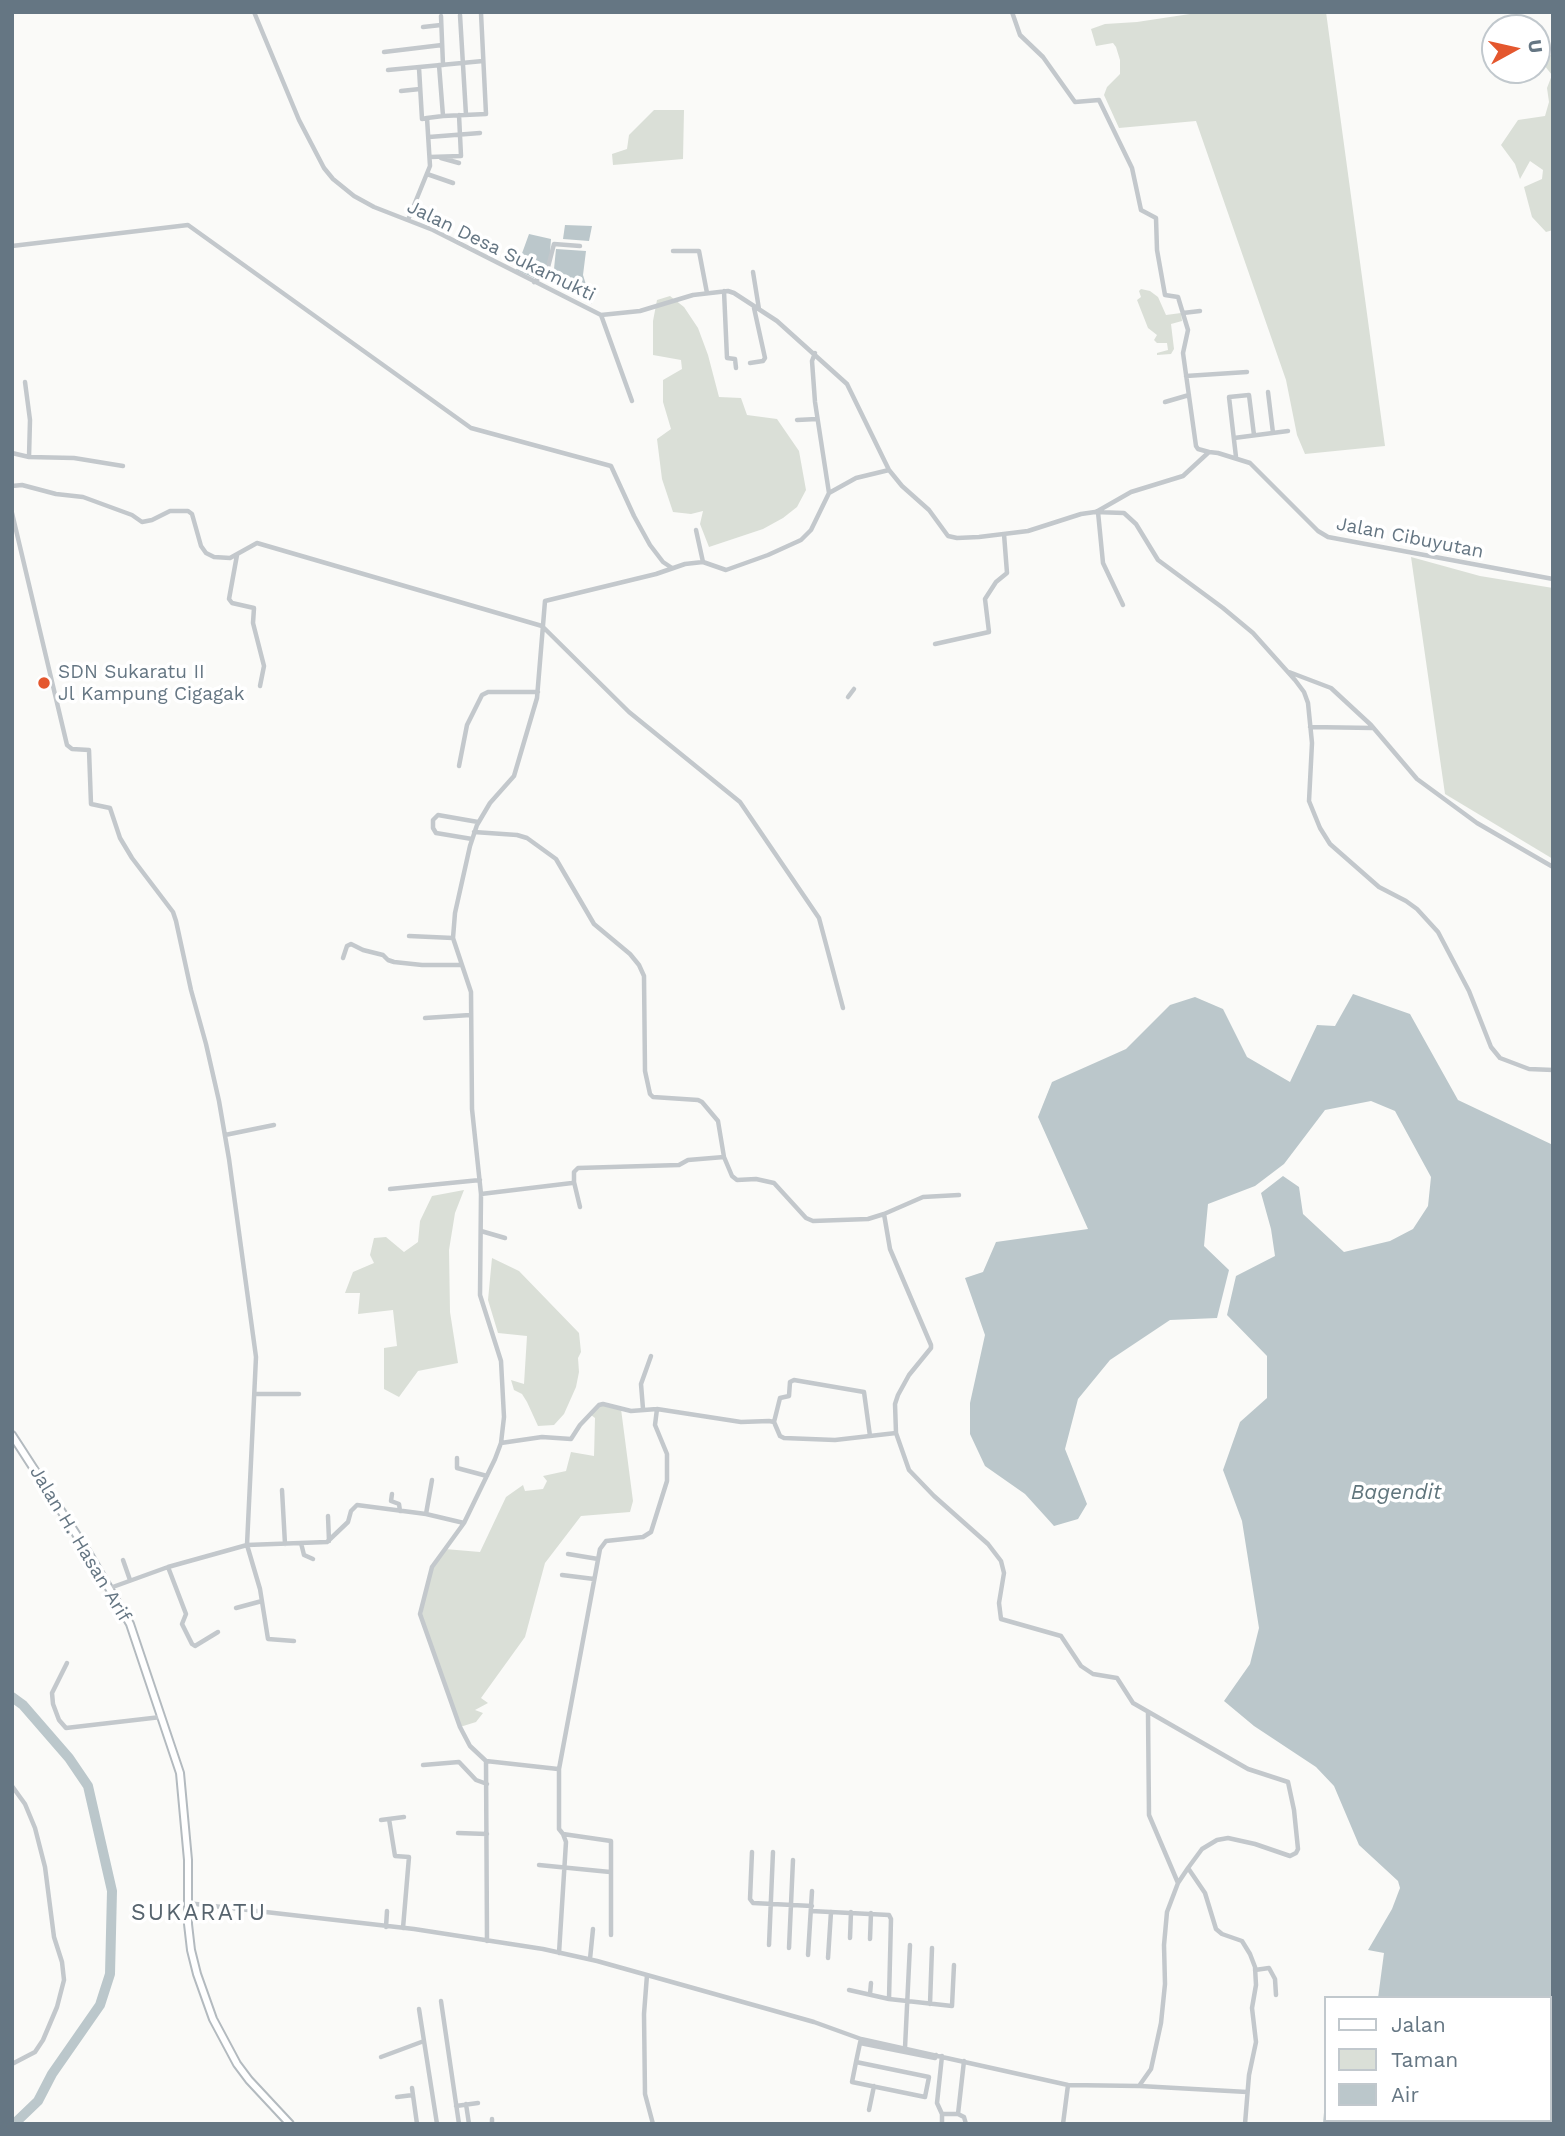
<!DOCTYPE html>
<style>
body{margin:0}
#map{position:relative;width:1565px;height:2136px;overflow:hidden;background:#fafaf8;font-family:"Work Sans",sans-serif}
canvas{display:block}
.frame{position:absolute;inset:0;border:14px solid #657683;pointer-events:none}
.legend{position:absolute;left:1324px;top:1996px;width:228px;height:126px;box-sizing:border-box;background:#fff;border:2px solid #c1c8cd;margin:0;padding:9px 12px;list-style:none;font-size:21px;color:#657683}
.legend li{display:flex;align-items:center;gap:14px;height:35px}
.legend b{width:35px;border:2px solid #c1c8cd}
.north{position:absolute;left:1481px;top:14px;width:70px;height:70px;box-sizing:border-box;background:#fff;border:2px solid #c1c8cd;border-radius:50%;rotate:82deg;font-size:19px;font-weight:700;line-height:28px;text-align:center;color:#657683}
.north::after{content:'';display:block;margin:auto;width:24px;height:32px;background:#e4572e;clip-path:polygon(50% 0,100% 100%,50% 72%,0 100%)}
</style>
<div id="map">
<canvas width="1565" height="2136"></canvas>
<div class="frame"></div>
<ul class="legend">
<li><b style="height:9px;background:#fff"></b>Jalan</li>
<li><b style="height:19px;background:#dadfd7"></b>Taman</li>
<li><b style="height:19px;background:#bbc7cb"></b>Air</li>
</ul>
<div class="north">U</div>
</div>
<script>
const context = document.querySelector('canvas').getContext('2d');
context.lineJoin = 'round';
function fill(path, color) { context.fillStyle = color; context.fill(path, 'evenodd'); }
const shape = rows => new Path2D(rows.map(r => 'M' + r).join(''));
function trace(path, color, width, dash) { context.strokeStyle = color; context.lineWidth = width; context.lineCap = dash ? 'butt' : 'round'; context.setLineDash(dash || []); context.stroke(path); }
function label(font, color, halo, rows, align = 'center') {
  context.font = font + ' "Work Sans",sans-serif'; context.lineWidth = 7; context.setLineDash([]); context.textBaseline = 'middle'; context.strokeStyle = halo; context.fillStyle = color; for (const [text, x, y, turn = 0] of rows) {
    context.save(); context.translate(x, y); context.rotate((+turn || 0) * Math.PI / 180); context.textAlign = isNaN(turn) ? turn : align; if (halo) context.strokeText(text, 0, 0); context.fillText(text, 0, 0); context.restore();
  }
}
const green = shape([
 [1203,12,1326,12,1385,446,1305,454,1297,435,1286,380,1196,121,1119,128,1104,95,1107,87,1120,74,1120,60,1116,47,1113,43,1096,46,1091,29,1105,24,1137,22],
 [1553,54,1553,230,1546,232,1532,217,1524,187,1542,179,1543,170,1530,161,1520,179,1515,164,1501,145,1518,120,1545,116,1549,102,1547,88,1552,75,1540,60],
 [654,110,684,110,683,159,613,165,612,154,627,149,629,135],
 [1141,289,1150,291,1158,297,1166,315,1181,313,1182,321,1171,324,1174,349,1171,354,1157,355,1157,353,1168,350,1167,343,1157,343,1154,340,1157,335,1148,328,1137,300,1141,297,1139,291],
 [670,296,684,307,698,328,708,355,719,397,741,398,747,415,777,419,799,451,806,490,797,507,783,518,763,529,709,547,700,524,703,511,691,514,673,512,662,479,657,439,671,429,663,402,663,380,682,369,681,360,653,355,653,321,657,300],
 [1411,557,1480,576,1553,588,1553,859,1445,794],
 [464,1190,455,1213,449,1250,450,1312,458,1363,418,1371,399,1397,384,1389,384,1348,397,1346,393,1310,358,1314,360,1293,345,1293,353,1272,374,1263,370,1255,374,1238,386,1237,404,1252,418,1242,420,1221,432,1196],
 [492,1258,519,1271,579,1333,581,1352,578,1358,579,1372,576,1387,564,1414,554,1425,538,1426,527,1402,522,1394,514,1390,511,1380,524,1384,527,1336,498,1333,488,1300],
 [601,1404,621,1409,633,1501,630,1512,581,1516,545,1563,525,1637,481,1698,488,1703,475,1710,483,1713,476,1722,460,1727,421,1619,430,1573,445,1549,480,1552,506,1497,523,1485,525,1491,543,1489,547,1481,543,1476,566,1471,571,1452,594,1456,595,1418,591,1415]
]);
const water = shape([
 [565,225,592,226,589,241,563,239],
 [529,234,551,239,549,267,534,278,516,270],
 [556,249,586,251,583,275,592,304,546,279,554,269],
 [1353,994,1410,1014,1458,1100,1553,1145,1553,2124,1323,2124,1325,2101,1325,2120,1549,2120,1549,1998,1378,1998,1384,1953,1368,1950,1392,1909,1400,1888,1398,1881,1359,1845,1334,1786,1316,1767,1254,1726,1224,1701,1250,1664,1259,1628,1242,1521,1223,1470,1240,1422,1267,1398,1267,1356,1227,1315,1236,1276,1275,1256,1271,1229,1261,1193,1283,1176,1299,1187,1303,1214,1344,1252,1390,1241,1413,1229,1428,1206,1431,1177,1395,1111,1371,1101,1325,1110,1284,1164,1255,1186,1208,1204,1204,1246,1229,1270,1217,1318,1170,1320,1110,1360,1078,1399,1065,1449,1087,1504,1078,1519,1054,1526,1025,1494,985,1466,970,1434,970,1403,985,1335,965,1278,983,1272,996,1242,1088,1229,1038,1117,1052,1082,1126,1049,1170,1005,1195,997,1223,1009,1247,1057,1290,1082,1317,1025,1335,1026]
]);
const river = shape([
 [12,1697,23,1705,69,1758,88,1786,112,1891,110,1974,100,2005,52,2074,38,2101,14,2124]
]);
const street = shape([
 [254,12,299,120,324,168,333,179,354,196,374,207,433,230,601,315,640,311,693,295,728,291,734,293,777,321,847,384,889,470,902,486,929,510,948,536,957,538,979,537,1028,531,1081,514,1095,512,1124,513,1136,524,1158,560,1223,608,1253,633,1295,680,1304,692,1308,703,1312,743,1309,801,1320,828,1330,844,1379,887,1406,901,1417,909,1438,932,1469,991,1491,1047,1500,1058,1529,1069,1553,1070],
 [1012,12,1020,35,1043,57,1075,102,1099,100,1132,168,1141,210,1156,218,1157,250,1165,295,1178,297,1188,330,1183,353,1196,446,1198,449,1209,452],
 [460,15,466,115],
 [441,16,443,65],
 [423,27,441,25],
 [384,52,442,45],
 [419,68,422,119,427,118],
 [388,70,483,61],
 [401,91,420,89],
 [443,116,486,114,481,13],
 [429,137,480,133],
 [430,157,461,156,459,115],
 [441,158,459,163],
 [427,174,453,183],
 [408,220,430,166,427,118,443,116,439,65],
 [12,246,188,225,471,428,611,466,634,516,650,545,663,562,672,568],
 [673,251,699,251,707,293],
 [753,272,759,309],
 [534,282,547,271,554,244,580,246],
 [724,291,727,358,735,359,736,368],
 [1183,313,1200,311],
 [601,315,632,401],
 [815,353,812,361,815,402,829,493],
 [750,363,763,361,765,358,754,308],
 [1186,376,1247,372],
 [1268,392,1273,433],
 [1165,402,1189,395],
 [797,420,817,419],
 [1234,438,1288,431],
 [12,453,29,457,30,420,25,382],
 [29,457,74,458,123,466],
 [1236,457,1229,397,1249,395,1254,435],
 [12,486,22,485,56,494,83,497,132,515,142,522,152,520,170,511,188,511,192,514,201,546,206,553,214,557,230,558,257,543,542,626,629,712,740,802,819,918,843,1008],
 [1096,512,1131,492,1183,476,1209,452,1218,453,1250,463,1318,531,1328,537,1553,579],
 [1098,512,1103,563,1123,605],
 [12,513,67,745,72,749,89,750,91,804,110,808,120,838,132,858,173,912,176,921,191,990,206,1044,219,1101,229,1159,256,1357,247,1545,168,1567,110,1588],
 [696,530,703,562],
 [237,555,229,599,232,603,254,608,253,623,264,666,260,686],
 [935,644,989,632,985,599,996,582,1007,573,1004,534],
 [1289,672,1331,688,1371,725,1417,779,1477,823,1553,867],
 [848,697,854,689],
 [1310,727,1373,728],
 [459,766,467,725,482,695,488,692,538,692],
 [472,839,436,833,433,828,433,820,438,815,478,822],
 [409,936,453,938],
 [343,958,347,946,351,944,363,950,383,955,388,960,394,962,422,965,460,965],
 [425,1018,470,1015],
 [225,1135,274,1125],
 [574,1182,580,1207],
 [390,1189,480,1180],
 [481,1194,572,1183,574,1182,574,1172,578,1168,679,1165,688,1160,724,1157],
 [884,1214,923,1197,959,1195],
 [481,1231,505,1238],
 [255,1394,299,1394],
 [643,1409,641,1384,651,1356],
 [774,1422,780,1398,789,1396,790,1382,794,1380,864,1392,870,1436],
 [501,1443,542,1437,571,1439,580,1425,599,1405,603,1404,631,1411,657,1409,741,1422,769,1421,774,1422,780,1436,784,1438,835,1440,896,1433],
 [457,1458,457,1468,487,1476],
 [282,1490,285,1544],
 [392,1494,391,1501,399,1504,400,1511],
 [426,1514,432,1480],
 [328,1516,329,1541],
 [301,1543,304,1555,313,1559],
 [568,1554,598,1559],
 [123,1560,130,1580],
 [168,1567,186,1614,182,1624,192,1644,195,1646,218,1632],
 [562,1575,594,1579],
 [236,1608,262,1601],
 [294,1641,268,1639,260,1589,247,1545,327,1542,348,1522,351,1511,357,1505,426,1514,464,1523],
 [67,1663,52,1693,53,1704,59,1720,66,1728,161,1717],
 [1148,1713,1149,1815,1178,1883],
 [486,1761,558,1769],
 [423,1765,459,1762,476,1780,487,1784],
 [12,1786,25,1804,35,1828,45,1867,54,1937,62,1962,64,1980,57,2007,43,2040,35,2052,12,2064],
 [389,1819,395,1856,409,1857,403,1928],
 [381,1820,404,1817],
 [458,1833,487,1834],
 [752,1852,750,1899,753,1903,812,1906],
 [539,1865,610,1872],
 [1188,1868,1205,1893,1216,1929,1222,1934,1242,1941,1250,1954,1255,1967,1256,1985,1252,2008,1256,2042,1249,2075,1245,2124],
 [187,1903,414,1929,543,1949,597,1961,647,1975,814,2022,861,2039,1068,2085,1139,2086,1151,2069,1161,2023,1165,1984,1164,1945,1167,1912,1178,1883,1188,1868,1202,1849,1217,1840,1228,1838,1255,1844,1290,1856,1296,1853,1298,1849,1294,1810,1288,1782,1248,1769,1133,1703,1117,1678,1093,1674,1081,1666,1061,1636,1001,1619,999,1603,1004,1573,1001,1561,988,1544,934,1496,909,1470,896,1433,895,1404,898,1395,909,1375,931,1348,931,1345,890,1249,884,1214,868,1219,813,1221,806,1218,774,1183,756,1179,737,1180,732,1176,724,1157,718,1121,702,1102,698,1100,653,1097,650,1094,645,1071,644,976,639,965,630,954,594,924,556,859,527,838,517,835,474,832],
 [811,1911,889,1915,891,1919,889,1999],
 [386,1927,387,1911],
 [611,1935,611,1841,563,1834,559,1829,559,1769,600,1549,606,1541,643,1537,651,1532,667,1481,667,1454,655,1425,657,1409],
 [850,1938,851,1912],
 [870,1939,871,1913],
 [487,1941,486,1761,470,1746,460,1727,420,1614,432,1567,464,1523,495,1459,501,1443,504,1417,501,1361,480,1295,481,1194,472,1109,471,992,453,938,455,913,470,846,477,825,490,803,514,776,537,698,545,601,656,574,685,564,703,562,726,570,768,555,801,540,811,530,829,493,856,478,889,470],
 [769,1945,773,1852],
 [789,1948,793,1860],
 [559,1953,566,1842,563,1834],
 [808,1955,812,1891],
 [828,1958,831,1912],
 [590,1959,593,1929],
 [1255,1970,1269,1968,1275,1979,1276,1995],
 [647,1975,644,2014,645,2094,653,2124],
 [849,1990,889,1999,952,2006,954,1965],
 [870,1994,871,1983],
 [441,2001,459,2124],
 [930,2004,932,1948],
 [419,2009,437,2124],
 [860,2043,935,2058,936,2055],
 [905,2048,910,1945],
 [381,2057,424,2041],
 [964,2061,958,2114,964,2117,966,2124],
 [856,2062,929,2077,925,2097,852,2082,856,2062,860,2043,861,2039],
 [1140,2086,1247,2092],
 [412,2088,417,2124],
 [397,2097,413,2095],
 [466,2104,469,2124],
 [456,2106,478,2103],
 [869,2110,874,2086],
 [942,2114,958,2114],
 [492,2119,492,2124],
 [942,2124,942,2114,937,2103,942,2056],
 [1063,2124,1068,2085]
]);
const secondary = shape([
 [12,1435,89,1554,130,1624,180,1773,188,1860,188,1924,191,1950,197,1974,213,2019,237,2064,249,2080,290,2124]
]);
const markers = [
 [44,683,7,"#e4572e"]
];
const streetNames = [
 ["Jalan Desa Sukamukti",501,251,26],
 ["Jalan Cibuyutan",1410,538,11],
 ["Jalan H. Hasan Arif",80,1544,59]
];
const poiNames = [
 ["SDN Sukaratu II",58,672],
 ["Jl Kampung Cigagak",58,694]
];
const waterNames = [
 ["Bagendit",1396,1493]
];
const quarterNames = [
 ["SUKARATU",199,1913]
];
fill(green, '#dadfd7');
fill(water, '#bbc7cb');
trace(river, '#bbc7cb', 10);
trace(secondary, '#b3babf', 10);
trace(street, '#c3c8cc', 4.5);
trace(secondary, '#fff', 6);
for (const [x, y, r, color] of markers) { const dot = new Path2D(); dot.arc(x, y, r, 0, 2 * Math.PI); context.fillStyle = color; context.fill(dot); trace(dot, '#fff', 2.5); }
label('19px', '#657683', '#fff', streetNames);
label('19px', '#657683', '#fff', poiNames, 'left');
label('italic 21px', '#60757c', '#fff', waterNames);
context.letterSpacing = '2px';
label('23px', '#57646e', '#fff', quarterNames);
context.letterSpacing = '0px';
</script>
